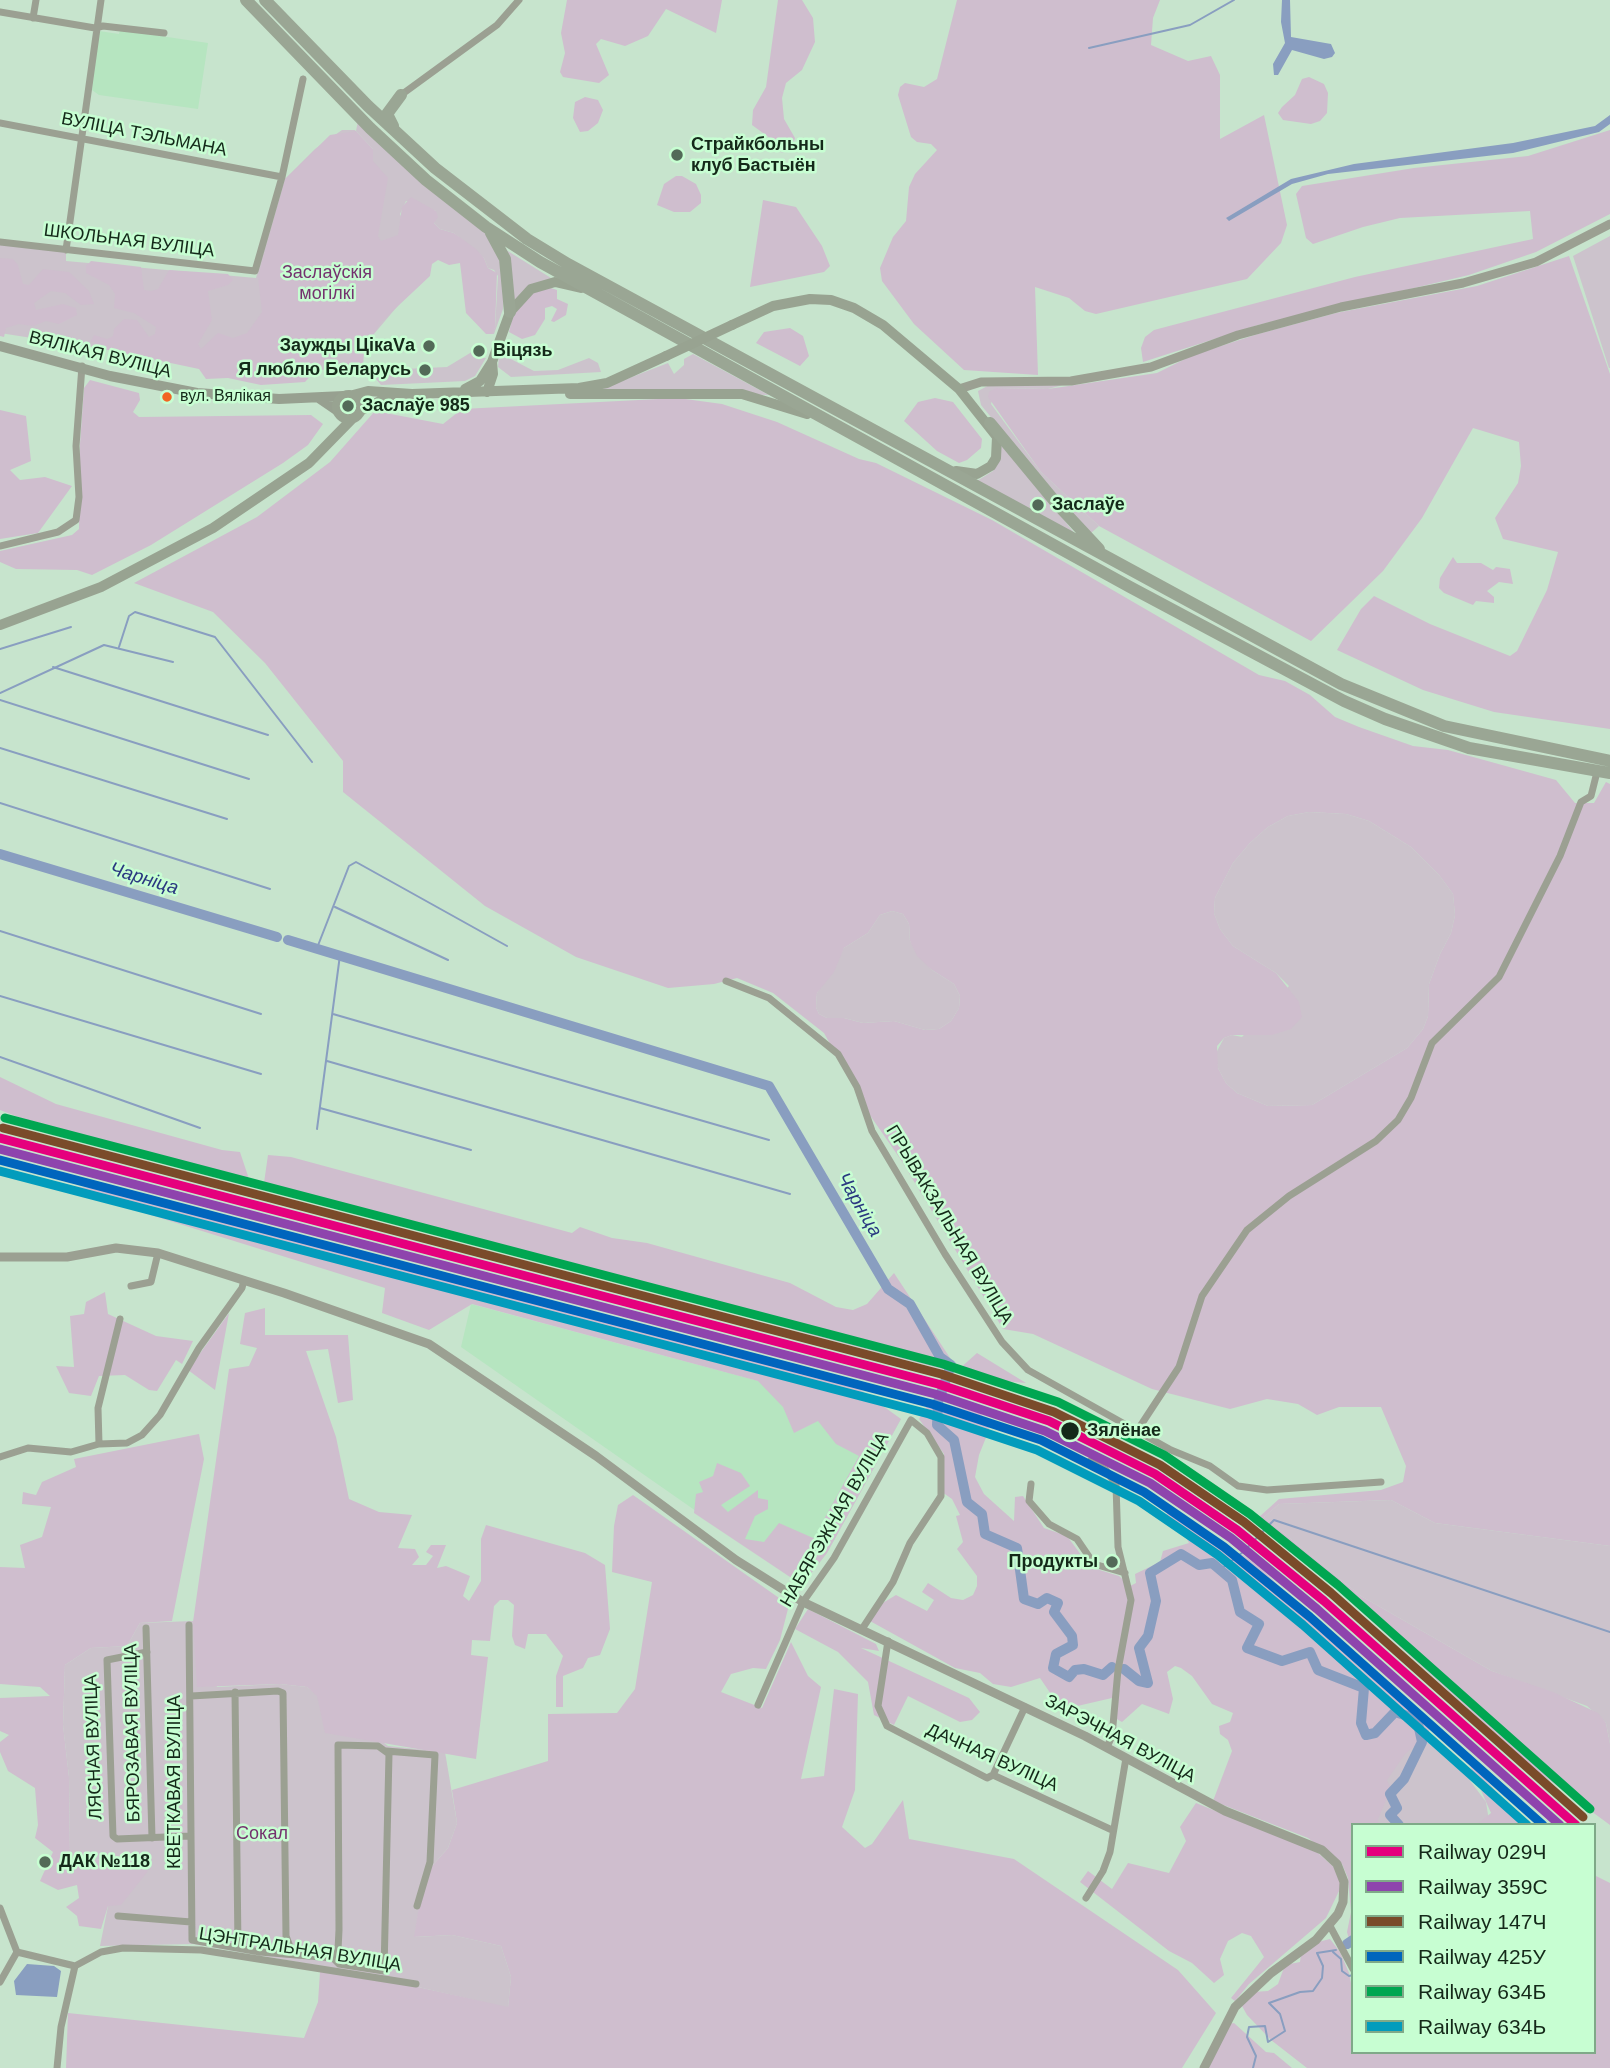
<!DOCTYPE html>
<meta charset="utf-8">
<style>
body{margin:0}
#map{position:relative;width:1610px;height:2068px;overflow:hidden;background:#c7e4cd;font-family:Arial,sans-serif}
canvas{display:block}
.legend{position:absolute;left:1351px;top:1823px;width:245px;height:231px;box-sizing:border-box;background:#c7fed2;border:2px solid #7fa988;margin:0;padding:9px 12px;list-style:none;font-size:21px;color:#142919}
.legend li{display:flex;align-items:center;gap:14px;height:35px}
.legend b{width:35px;border:2px solid #7fa988}
</style>
<div id="map">
<canvas width="1610" height="2068"></canvas>
<ul class="legend">
<li><b style="height:9px;background:#e5007d"></b>Railway 029Ч</li>
<li><b style="height:9px;background:#8e44ad"></b>Railway 359С</li>
<li><b style="height:9px;background:#7a4b2a"></b>Railway 147Ч</li>
<li><b style="height:9px;background:#0065bd"></b>Railway 425У</li>
<li><b style="height:9px;background:#00a651"></b>Railway 634Б</li>
<li><b style="height:9px;background:#029cbc"></b>Railway 634Ь</li>
</ul>
</div>
<script>
const context = document.querySelector('canvas').getContext('2d');
context.lineJoin = 'round';
function fill(path, color) { context.fillStyle = color; context.fill(path, 'evenodd'); }
const shape = rows => new Path2D(rows.map(r => 'M' + r).join(''));
function trace(path, color, width, dash) { context.strokeStyle = color; context.lineWidth = width; context.lineCap = dash ? 'butt' : 'round'; context.setLineDash(dash || []); context.stroke(path); }
function label(font, color, halo, rows, align = 'center') {
  context.font = font + ' Arial,sans-serif'; context.lineWidth = 5; context.setLineDash([]); context.textBaseline = 'middle'; context.strokeStyle = halo; context.fillStyle = color; for (const [text, x, y, turn = 0] of rows) {
    context.save(); context.translate(x, y); context.rotate((+turn || 0) * Math.PI / 180); context.textAlign = isNaN(turn) ? turn : align; if (halo) context.strokeText(text, 0, 0); context.fillText(text, 0, 0); context.restore();
  }
}
const built = shape([
 [120,30,208,43,198,109,99,95,92,90,99,31,119,34],
 [471,1304,665,1356,901,1419,827,1553,802,1585,461,1347]
]);
const green = shape([
 [358,121,494,241,505,280,503,309,494,334,490,334,495,328,498,276,494,270,488,268,484,258,454,233,440,229,434,223,436,211,406,201,400,214,424,275,357,354,349,371,198,364,0,333,0,244,66,252,66,261,256,278,285,179,315,149,342,130,355,130,372,157,373,149,356,131],
 [1610,236,1610,368,1609,368,1573,256],
 [503,248,551,278,513,305],
 [475,350,477,358,486,358,475,376,465,381,381,385,376,379,382,370,447,367],
 [693,354,769,395,593,392,668,363,674,374,684,365,684,359],
 [499,356,505,356,534,371,558,370,589,358,598,363,601,372,511,377,498,367],
 [993,383,1063,385,1048,389,996,388,991,404,1041,472,1099,526,1091,533,1058,499,981,405,978,391],
 [1001,439,1075,534,977,481,993,471],
 [1309,812,1346,814,1369,821,1411,847,1439,875,1453,894,1455,915,1451,933,1440,954,1429,984,1428,1016,1423,1029,1407,1048,1312,1105,1268,1106,1237,1093,1226,1083,1218,1068,1215,1055,1224,1038,1232,1035,1242,1037,1289,986,1276,973,1233,946,1220,929,1214,913,1215,898,1233,863,1250,843,1268,827,1288,816],
 [892,911,903,914,909,924,910,941,932,970,954,984,960,996,959,1008,951,1021,939,1029,925,1030,894,1021,863,1023,844,1018,827,1018,819,1014,816,1007,817,993,844,948,868,933,880,915],
 [1391,1500,1435,1523,1610,1546,1610,1744,1606,1723,1587,1706,1492,1671,1361,1596,1264,1517,1279,1504],
 [193,1621,217,1687,280,1684,307,1687,388,1746,445,1752,457,1823,448,1848,424,1875,415,1937,452,1935,501,1946,511,1977,508,2008,350,1971,193,1944,100,1946,108,1906,135,1863,70,1857,69,1777,63,1725,65,1665,91,1648,127,1646,140,1623],
 [1282,1661,1421,1721,1433,1743,1442,1743,1486,1802,1489,1821,1480,1825,1369,1825]
]);
const forest = shape([
 [567,0,722,0,716,33,666,9,648,36,625,46,601,39,596,44,609,75,599,83,563,77,560,72,565,53,561,33],
 [778,0,802,0,813,18,815,42,802,70,786,83,782,98,784,119,795,138,791,151,782,153,774,141,752,125,753,110,766,87],
 [957,0,1160,0,1153,18,1151,45,1188,61,1211,56,1220,75,1220,139,1264,115,1287,225,1281,243,1247,279,1096,314,1085,311,1069,298,1035,287,1038,375,964,370,914,324,882,281,880,268,893,237,906,221,909,187,915,174,937,150,931,144,917,142,911,137,898,95,900,87,905,83,924,87,937,79],
 [1309,77,1324,84,1328,93,1327,113,1320,121,1311,124,1283,120,1278,113,1282,107,1295,95,1302,79],
 [585,97,598,100,603,110,598,123,588,131,580,132,573,118,575,102],
 [1610,130,1610,214,1536,252,1469,275,1258,325,1143,362,1141,348,1145,337,1154,330,1355,277,1533,239,1530,211,1400,218,1363,227,1313,244,1306,238,1296,194,1302,186,1414,168,1528,156],
 [356,131,373,149,373,161,388,178,378,236,381,241,398,235,402,207,411,197,436,211,438,217,434,223,440,229,454,233,476,249,484,258,488,268,497,273,495,328,492,334,486,334,466,313,460,263,449,265,438,260,432,264,430,276,381,322,364,349,363,369,361,375,355,378,347,366,357,342,343,354,330,355,305,382,261,385,228,378,206,379,199,369,109,350,91,341,94,335,107,339,113,336,114,329,124,319,137,320,149,337,155,334,156,327,134,313,114,308,115,294,109,285,86,273,86,266,91,261,141,267,144,290,151,291,158,289,169,270,228,274,233,280,228,285,208,291,212,320,198,344,201,349,218,333,233,338,247,333,262,312,258,277,285,179,330,135],
 [676,176,682,176,696,184,701,195,701,203,690,212,674,212,657,205,664,184],
 [763,200,796,207,822,246,830,266,824,272,750,287],
 [1569,256,1610,374,1610,729,1494,712,1423,690,1337,650,1361,609,1374,596,1430,624,1510,656,1517,651,1547,590,1558,552,1503,539,1495,518,1518,483,1521,466,1519,442,1473,428,1422,518,1383,571,1311,641,1099,526,1041,472,988,397,989,392,996,388,1048,389,1157,373,1193,355,1258,334,1336,313,1477,286],
 [0,258,13,259,18,265,23,284,29,285,43,269,69,272,89,291,94,304,81,305,65,293,51,291,34,303,36,310,63,304,76,308,77,315,59,324,46,321,33,326,19,324,6,328,4,337,0,336],
 [548,287,557,290,557,299,568,304,566,315,554,322,551,321,557,309,552,306,545,308,545,319,535,335,522,339,509,332,512,319,519,307,533,293],
 [790,328,803,336,809,356,800,366,756,343,764,332],
 [90,380,139,393,140,400,133,412,139,417,311,415,323,424,308,445,283,463,151,545,92,575,77,570,16,569,0,562,0,551,72,535,79,529,80,444,84,388],
 [678,398,722,404,777,422,859,459,876,463,992,520,1259,675,1285,681,1310,695,1335,717,1359,727,1413,746,1448,750,1556,780,1575,803,1594,803,1606,782,1610,784,1610,1546,1435,1523,1391,1500,1279,1504,1264,1517,1361,1596,1492,1671,1553,1692,1598,1713,1606,1723,1610,1744,1610,1825,1538,1772,1258,1518,1279,1499,1381,1490,1403,1482,1406,1466,1381,1407,1339,1407,1317,1415,1298,1404,1267,1399,1230,1409,1152,1389,1033,1334,1003,1329,901,1160,867,1111,824,1033,773,993,737,978,714,984,668,988,576,957,485,906,343,792,343,761,265,663,213,612,134,583,257,517,330,462,375,411,443,424,462,409],
 [1309,812,1346,814,1369,821,1411,847,1439,875,1453,894,1455,915,1451,933,1440,954,1429,984,1428,1016,1423,1029,1407,1048,1312,1105,1268,1106,1237,1093,1226,1083,1218,1068,1217,1046,1224,1038,1232,1035,1272,1035,1291,1029,1302,1017,1299,1002,1276,973,1233,946,1220,929,1214,913,1215,898,1233,863,1250,843,1268,827,1288,816],
 [892,911,903,914,909,924,910,941,917,956,932,970,954,984,960,996,959,1008,951,1021,939,1029,925,1030,894,1021,863,1023,844,1018,827,1018,819,1014,816,1007,817,993,834,972,844,948,868,933,880,915],
 [935,398,953,402,982,439,981,448,967,460,959,463,937,451,904,421,918,402],
 [0,410,26,416,31,461,10,470,20,480,45,477,72,486,38,533,0,539],
 [1453,557,1457,563,1481,563,1493,570,1496,567,1510,569,1513,584,1499,582,1487,591,1494,597,1494,603,1476,601,1473,605,1444,593,1439,588,1440,578],
 [0,1077,56,1104,222,1150,240,1152,249,1179,84,1142,0,1110],
 [268,1155,291,1157,572,1233,580,1227,612,1238,647,1243,790,1283,836,1307,853,1310,867,1304,894,1273,958,1370,977,1353,1026,1383,980,1379,812,1335,264,1183],
 [73,1186,151,1195,516,1299,858,1388,901,1419,827,1553,802,1585,694,1513,696,1494,703,1492,699,1482,713,1476,717,1463,741,1473,750,1486,721,1505,728,1512,758,1490,758,1498,768,1500,768,1509,755,1516,745,1539,764,1542,779,1523,820,1541,828,1527,823,1521,859,1456,836,1444,818,1421,794,1433,783,1407,758,1381,472,1304,429,1330,382,1313,385,1288,141,1212],
 [105,1292,108,1314,156,1336,193,1341,182,1364,176,1360,157,1391,149,1390,125,1375,99,1376,91,1396,69,1393,56,1366,74,1367,70,1316,84,1314,86,1302],
 [265,1308,265,1335,348,1335,353,1400,338,1403,328,1349,306,1351,336,1437,349,1499,379,1512,412,1515,398,1548,415,1549,419,1557,412,1565,426,1565,433,1556,426,1552,431,1545,446,1545,437,1568,446,1566,470,1576,463,1596,469,1601,481,1581,481,1539,486,1525,585,1553,605,1565,610,1629,600,1655,588,1658,583,1668,563,1676,563,1707,556,1707,556,1676,563,1656,546,1634,528,1634,525,1649,515,1645,512,1636,514,1605,508,1600,500,1600,494,1606,490,1641,472,1640,471,1655,488,1657,476,1759,325,1733,317,1696,307,1687,280,1684,197,1687,193,1622,229,1369,249,1366,257,1348,240,1344,245,1313],
 [229,1313,215,1390,188,1370],
 [934,1402,979,1412,988,1421,989,1430,979,1455,975,1477,984,1494,1014,1521,1015,1497,1023,1496,1044,1528,1067,1536,1090,1567,1119,1576,1130,1586,1136,1583,1135,1574,1160,1562,1163,1551,1189,1543,1182,1531,1165,1519,1168,1511,1176,1511,1216,1547,1243,1555,1262,1569,1363,1671,1422,1713,1429,1730,1429,1742,1417,1744,1405,1754,1387,1780,1391,1789,1378,1819,1379,1825,1353,1825,1353,1953,1347,1932,1351,1912,1348,1878,1342,1864,1308,1838,1213,1801,1232,1751,1228,1740,1220,1734,1219,1726,1230,1722,1233,1713,1212,1704,1192,1676,1181,1668,1175,1666,1167,1672,1173,1699,1169,1714,1142,1704,1122,1722,1115,1718,1112,1698,1073,1707,1057,1703,1040,1678,1011,1687,993,1684,980,1673,955,1668,870,1621,881,1604,896,1595,927,1611,934,1600,922,1592,928,1583,951,1598,963,1600,973,1595,977,1586,977,1576,957,1549,963,1542,956,1516,960,1515,952,1499,942,1492,944,1454,919,1419,929,1403],
 [199,1434,204,1459,172,1621,140,1623,127,1646,91,1648,65,1665,63,1725,69,1777,70,1857,135,1863,148,1871,121,1905,108,1906,101,1929,79,1926,77,1916,66,1907,79,1898,77,1885,58,1890,40,1881,53,1852,35,1838,38,1825,35,1788,8,1771,0,1752,0,1742,9,1735,0,1731,0,1698,50,1696,40,1687,0,1684,0,1567,25,1568,20,1545,42,1537,51,1507,22,1504,23,1492,36,1495,42,1482,76,1467,74,1459],
 [633,1495,789,1605,780,1640,766,1669,753,1668,731,1674,721,1692,762,1708,791,1642,808,1676,821,1687,801,1779,824,1776,834,1689,858,1694,855,1790,842,1827,865,1848,872,1844,903,1800,909,1839,1014,1859,1178,1970,1216,2013,1182,2068,66,2068,68,2013,304,2038,318,2002,320,1972,355,1973,508,2007,511,1977,501,1946,452,1935,414,1937,424,1875,448,1848,457,1823,452,1790,548,1761,548,1714,617,1713,635,1689,652,1582,612,1572,614,1526,618,1505],
 [808,1609,876,1644,879,1651,861,1648,969,1698,980,1712,972,1720,960,1722,908,1696,894,1725,874,1715,868,1682,838,1652,795,1629],
 [1468,1761,1507,1803,1532,1825,1476,1825,1491,1813],
 [1196,1803,1317,1852,1335,1868,1340,1877,1340,1889,1326,1918,1249,1984,1235,2001,1231,1998,1264,1957,1251,1936,1242,1933,1228,1941,1220,1959,1224,1975,1214,1983,1192,1963,1169,1951,1080,1882,1088,1871,1112,1889,1128,1863,1169,1873,1186,1841,1180,1827],
 [1594,1875,1610,1883,1610,2068,1307,2068,1271,2040,1247,2015,1242,2006,1253,1992,1268,1991,1278,1984,1285,1965,1300,1962,1301,1954,1318,1942,1330,1939,1340,1952,1349,1973,1353,1993,1353,2052,1594,2052],
 [1234,2023,1266,2052,1274,2053,1292,2068,1208,2068,1229,2024]
]);
const water = shape([
 [1282,0,1290,0,1291,37,1331,44,1335,53,1332,57,1324,59,1292,50,1278,75,1274,75,1273,64,1285,43,1281,22],
 [1610,115,1610,124,1599,132,1513,153,1328,174,1292,184,1229,221,1226,218,1291,179,1354,164,1513,143,1595,126],
 [27,1964,54,1966,61,1971,57,1997,16,1995,14,1981]
]);
const stream = shape([
 [1089,48,1190,25,1234,0],
 [119,647,129,616,135,612,215,637,312,762],
 [0,649,71,627],
 [53,667,268,735],
 [0,693,104,645,173,662],
 [0,700,249,779],
 [0,748,227,819],
 [0,803,270,889],
 [335,907,448,960],
 [0,931,261,1014],
 [317,948,349,866,356,862,507,946],
 [0,996,261,1074],
 [333,1014,769,1140],
 [0,1057,200,1128],
 [327,1061,790,1194],
 [320,1108,471,1150],
 [317,1129,340,955],
 [1221,1569,1243,1552,1274,1520,1610,1632],
 [1333,1952,1341,1959,1342,1971,1349,1976,1353,1975],
 [1253,2068,1256,2056,1247,2037,1249,2027,1265,2026,1268,2042,1285,2031,1280,2014,1269,2003,1300,1992,1313,1991,1322,1978,1323,1966,1317,1953,1336,1950]
]);
const river = shape([
 [0,854,277,937],
 [288,940,769,1086,888,1289,910,1304,940,1357,951,1365,938,1402,937,1425,954,1440,967,1502,982,1514,985,1534,1017,1548,1024,1599,1038,1604,1047,1598,1058,1603,1054,1612,1072,1636,1073,1645,1056,1654,1053,1668,1069,1677,1075,1670,1084,1669,1103,1675,1112,1667],
 [1124,1669,1139,1681,1148,1683,1139,1648,1148,1636,1156,1601,1150,1573,1181,1554,1199,1565,1212,1563,1232,1580,1240,1612,1259,1624,1247,1648,1282,1661,1310,1652,1318,1670,1364,1688,1361,1723,1366,1735,1375,1733,1395,1712,1417,1719,1422,1742,1404,1779,1390,1794,1397,1808,1390,1815,1399,1825],
 [1347,1944,1353,1940]
]);
const minor = shape([
 [0,12,95,28,103,26,164,33],
 [33,18,36,0],
 [401,95,497,25,519,0],
 [0,123,282,177],
 [0,242,255,271,282,177,303,79],
 [66,250,101,0],
 [0,546,58,532,76,520,79,497,76,446,82,366],
 [726,981,769,998,838,1054,857,1087,872,1131,945,1254,1002,1342,1028,1370,1171,1450,1210,1466,1238,1486,1267,1490,1381,1482],
 [131,1286,151,1282,158,1253],
 [1137,1431,1179,1367,1202,1296,1247,1230,1289,1196,1376,1141,1398,1120,1411,1098,1432,1043,1499,977,1560,856,1581,802,1591,796,1597,772],
 [99,1444,98,1408,120,1319],
 [0,1457,28,1448,71,1452,99,1444,127,1443,142,1435,160,1415,199,1348,242,1288,244,1280],
 [1090,1461,1106,1470,1116,1485,1118,1547,1131,1600,1118,1670,1112,1736,1107,1747],
 [1031,1484,1029,1501,1049,1524,1077,1539,1094,1564,1125,1573],
 [189,1625,192,1940,260,1952,333,1958,339,1964,384,1971,389,1754,378,1746,338,1745,339,1930,338,1950,333,1958],
 [146,1628,152,1838],
 [888,1641,878,1706,887,1726,987,1778,993,1775,1112,1830],
 [147,1652,107,1660,113,1836,117,1839,190,1836],
 [235,1692,238,1948],
 [191,1696,278,1691,283,1693,286,1936,292,1952],
 [758,1705,803,1602,834,1558,911,1420,927,1433,941,1457,941,1496,910,1543,893,1582,862,1629],
 [386,1751,435,1755,430,1862,417,1906],
 [993,1775,1025,1707],
 [1086,1898,1103,1871,1110,1852,1126,1758],
 [0,1908,17,1952],
 [118,1916,191,1922],
 [1330,1926,1353,1969],
 [0,1982,17,1952,75,1966,101,1952,123,1948,201,1950,416,1984],
 [57,2068,61,2027,75,1966]
]);
const tertiary = shape([
 [959,389,981,382,1071,381,1151,367,1238,335,1341,307,1463,283,1536,262,1610,224],
 [0,1257,67,1257,116,1248,158,1253,284,1293,429,1344,596,1456,736,1560,803,1602,1085,1736,1225,1811,1322,1850,1337,1864,1344,1882,1343,1902,1338,1914,1316,1940,1271,1973,1235,2007,1204,2068]
]);
const secondary = shape([
 [0,346,110,376,197,393,279,399,344,396],
 [319,398,338,411]
]);
const primary = shape([
 [732,325,773,306,810,299,831,300,854,308,883,325,959,389,997,437,996,458,991,466,977,474,956,471],
 [465,389,480,381,492,362,510,312,531,289,555,282,581,288],
 [487,392,493,374,492,362],
 [570,394,742,394,807,414],
 [353,395,368,391,412,394,579,388,607,383,666,356],
 '337 407a12 12 0 1 1 24 0a12 12 0 1 1-24 0Z',
 [360,411,392,395],
 [0,625,101,587,213,528,309,463,353,418]
]);
const trunk = shape([
 [246,0,370,128,426,180,486,227,540,262,1130,587,1344,701,1385,719,1469,748,1610,773],
 [265,0,368,106,435,168,527,239,568,264,1341,684,1444,726,1610,761],
 [393,126,387,114,401,95],
 [491,233,505,259,510,312],
 [990,423,1057,504,1099,549]
]);
const primaryBridge = shape([
 [666,356,732,325]
]);
const rail1 = shape([
 [0,1138,938,1384,1049,1421,1155,1474,1237,1530,1324,1601,1576,1825]
]);
const rail2 = shape([
 [0,1149,935,1394,1045,1431,1150,1483,1231,1538,1317,1609,1560,1825]
]);
const rail3 = shape([
 [3,1128,941,1374,1054,1412,1160,1465,1244,1522,1331,1593,1583,1817]
]);
const rail4 = shape([
 [0,1160,932,1404,1041,1440,1144,1492,1224,1547,1310,1617,1543,1825]
]);
const rail5 = shape([
 [5,1118,943,1364,1058,1402,1164,1455,1250,1514,1338,1585,1590,1809]
]);
const rail6 = shape([
 [0,1171,929,1414,1037,1450,1139,1501,1218,1555,1303,1625,1527,1825]
]);
const markers = [
 [677,155,7,"#536a58"],
 [429,346,7,"#536a58"],
 [479,351,7,"#536a58"],
 [425,370,7,"#536a58"],
 [167,397,6,"#f26522"],
 [348,406,7,"#536a58"],
 [1038,505,7,"#536a58"],
 [1070,1431,10,"#142919"],
 [1112,1562,7,"#536a58"],
 [45,1862,7,"#536a58"]
];
const busNames = [
 ["вул. Вялікая",180,397]
];
const streetNames = [
 ["ВУЛІЦА ТЭЛЬМАНА",144,135,11],
 ["ШКОЛЬНАЯ ВУЛІЦА",129,241,7],
 ["ВЯЛІКАЯ ВУЛІЦА",100,355,14],
 ["ПРЫВАКЗАЛЬНАЯ ВУЛІЦА",949,1225,59],
 ["НАБЯРЭЖНАЯ ВУЛІЦА",835,1520,-60],
 ["БЯРОЗАВАЯ ВУЛІЦА",133,1733,-91],
 ["ЗАРЭЧНАЯ ВУЛІЦА",1120,1739,28],
 ["ЛЯСНАЯ ВУЛІЦА",94,1747,-92],
 ["ДАЧНАЯ ВУЛІЦА",992,1758,24],
 ["КВЕТКАВАЯ ВУЛІЦА",175,1782,-90],
 ["ЦЭНТРАЛЬНАЯ ВУЛІЦА",300,1950,9]
];
const poiNames = [
 ["Страйкбольны",691,145],
 ["клуб Бастыён",691,166],
 ["Заужды ЦікаVа",415,346,"right"],
 ["Віцязь",493,351],
 ["Я люблю Беларусь",411,370,"right"],
 ["Заслаўе 985",362,406],
 ["Заслаўе",1052,505],
 ["Продукты",1098,1562,"right"],
 ["ДАК №118",59,1862]
];
const parkNames = [
 ["Заслаўскія",327,273],
 ["могілкі",327,294],
 ["Сокал",262,1834]
];
const stopNames = [
 ["Зялёнае",1087,1431]
];
const waterNames = [
 ["Чарніца",144,879,17],
 ["Чарніца",859,1205,60]
];
fill(built, '#b6e5c0');
fill(green, '#ccc3cc');
fill(forest, '#cfbece');
fill(water, '#899ec0');
trace(stream, '#899ec0', 2);
trace(river, '#899ec0', 10);
trace(minor, '#9ba092', 7);
trace(tertiary, '#9ba092', 9);
trace(secondary, '#97a090', 10);
trace(primary, '#98a391', 10);
trace(trunk, '#9aa694', 12);
trace(primaryBridge, '#98a391', 10);
trace(rail1, '#e5007d', 9);
trace(rail2, '#8e44ad', 9);
trace(rail3, '#7a4b2a', 9);
trace(rail4, '#0065bd', 9);
trace(rail5, '#00a651', 9);
trace(rail6, '#029cbc', 9);
for (const [x, y, r, color] of markers) { const dot = new Path2D(); dot.arc(x, y, r, 0, 2 * Math.PI); context.fillStyle = color; context.fill(dot); trace(dot, '#c7fed2', 2.5); }
label('16px', '#142919', '#c7fed2', busNames, 'left');
label('18px', '#142919', '#c7fed2', streetNames);
label('bold 18px', '#142919', '#c7fed2', poiNames, 'left');
label('18px', '#74326e', '#c7fed2', parkNames);
label('bold 18px', '#142919', '#c7fed2', stopNames, 'left');
label('italic 19px', '#2a3880', '#c7fed2', waterNames);
</script>
